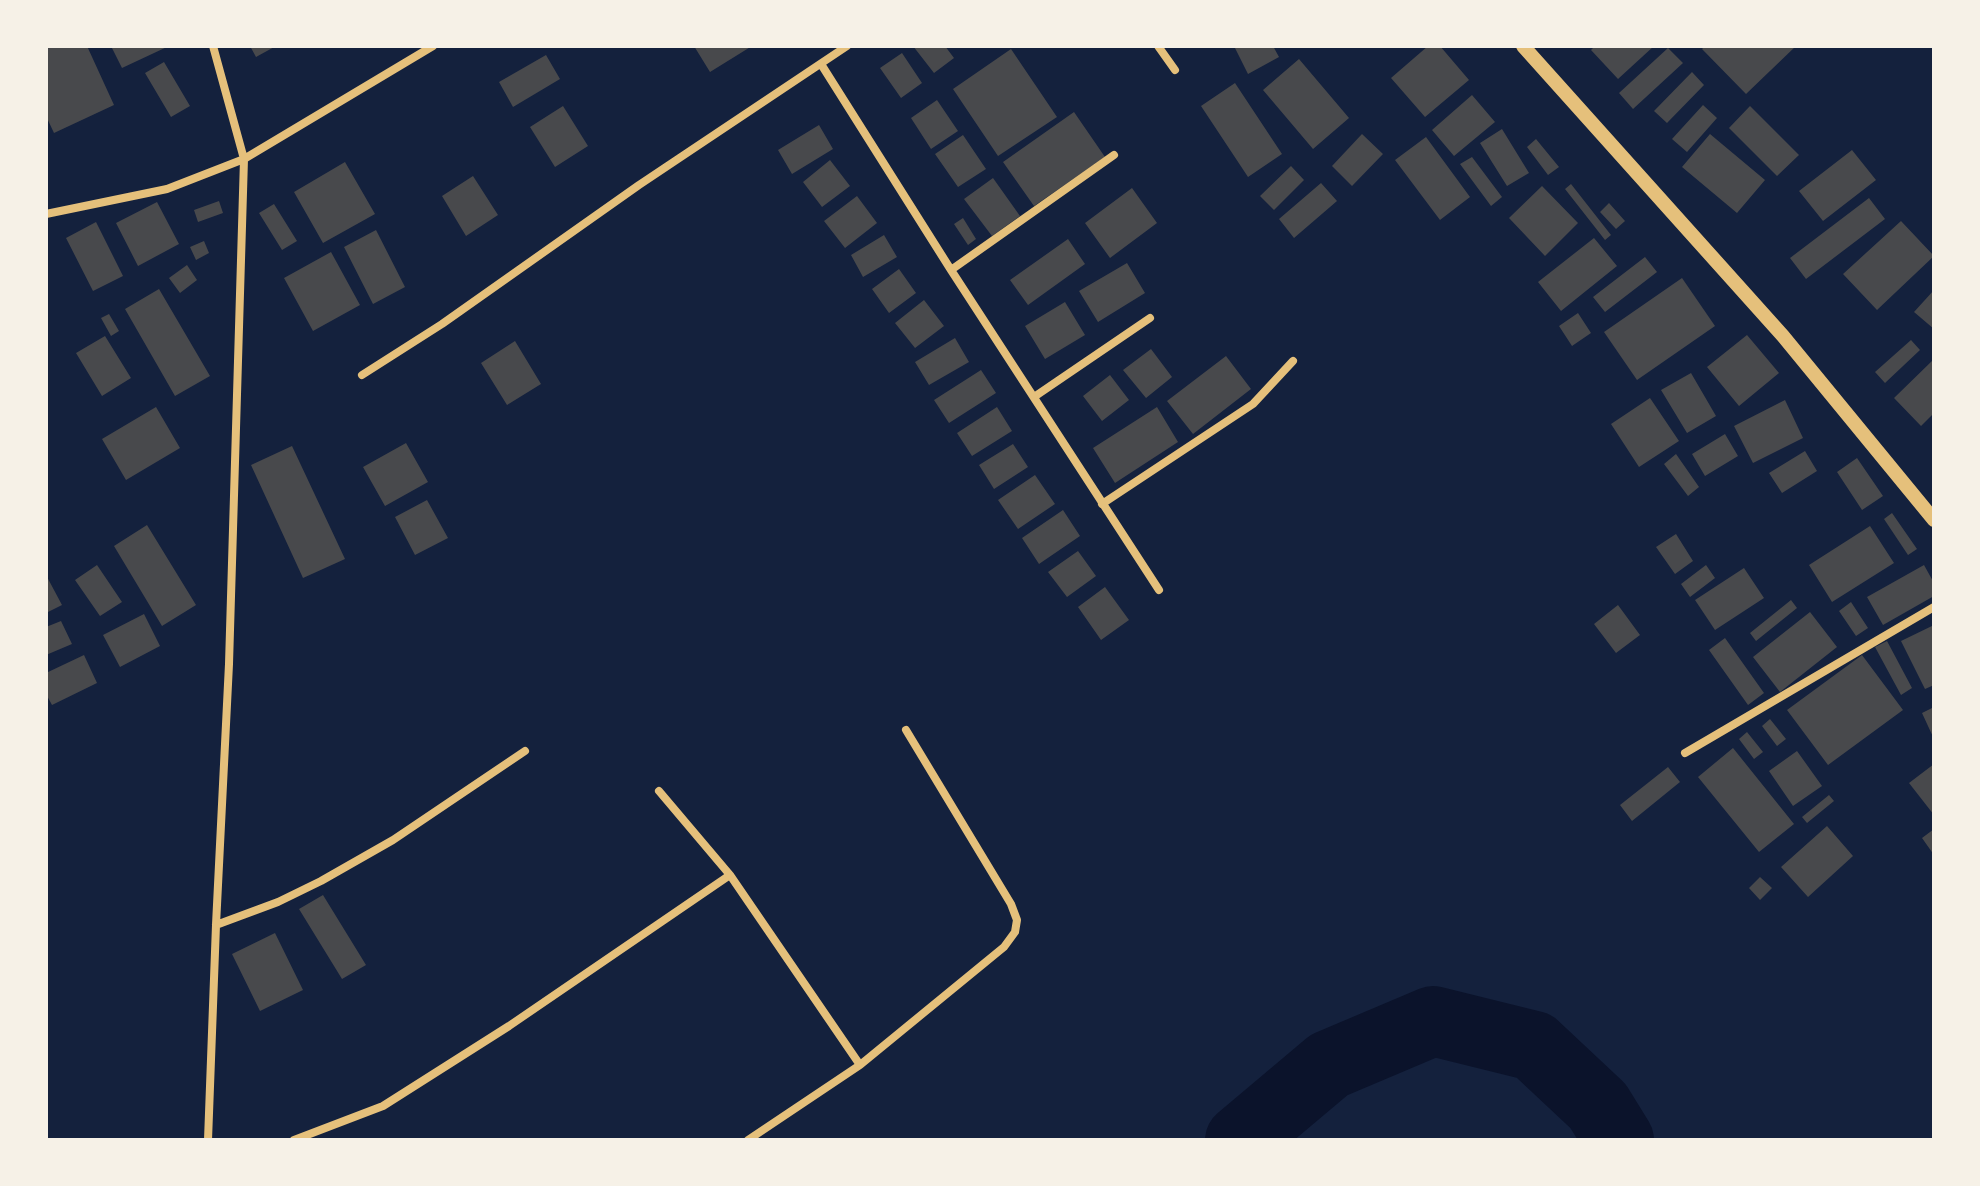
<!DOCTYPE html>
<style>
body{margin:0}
#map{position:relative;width:1980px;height:1186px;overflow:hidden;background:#14213d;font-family:Ubuntu,sans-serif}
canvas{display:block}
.frame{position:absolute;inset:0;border:48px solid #f6f1e7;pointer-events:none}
</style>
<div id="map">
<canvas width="1980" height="1186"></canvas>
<div class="frame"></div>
</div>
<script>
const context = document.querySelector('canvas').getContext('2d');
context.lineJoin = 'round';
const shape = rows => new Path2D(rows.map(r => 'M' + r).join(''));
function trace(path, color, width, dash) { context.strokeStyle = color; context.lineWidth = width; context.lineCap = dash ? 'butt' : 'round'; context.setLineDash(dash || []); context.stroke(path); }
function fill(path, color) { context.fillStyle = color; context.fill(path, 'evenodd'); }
const river = shape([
 [1240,1140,1329,1065,1433,1021,1534,1046,1598,1106,1619,1140]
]);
const building = shape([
 [46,46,87,46,114,105,54,133,46,116],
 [111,46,169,46,122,68],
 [250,46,276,46,256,57],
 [694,46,752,46,710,72],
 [913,46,945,46,954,58,934,73],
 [1234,46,1273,46,1279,57,1248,74],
 [1428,46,1440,46,1469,80,1425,117,1391,78],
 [1595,46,1654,46,1618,79,1591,50],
 [1705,46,1796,46,1746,94,1702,49],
 [1668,48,1683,63,1633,109,1619,93],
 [1011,49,1057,117,998,156,953,89],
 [902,53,922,83,901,98,880,68],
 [546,55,560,79,513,107,499,82],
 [1299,59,1349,118,1313,149,1263,90],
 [164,62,190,106,171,117,145,73],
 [1692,72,1704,85,1667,123,1654,111],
 [1235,83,1282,154,1248,177,1201,106],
 [1472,95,1495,122,1454,156,1432,130],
 [937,100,958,131,931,149,911,118],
 [1703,105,1717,118,1687,152,1672,139],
 [563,106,588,146,555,167,530,127],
 [1750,106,1799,155,1777,176,1729,128],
 [1074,112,1105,157,1034,206,1003,162],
 [819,125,833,149,792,174,778,150],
 [1502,129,1529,173,1507,186,1480,143],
 [1362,134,1383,154,1352,186,1332,166],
 [1710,134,1765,180,1737,213,1682,167],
 [963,135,986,169,958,187,935,154],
 [1426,137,1470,197,1440,220,1395,160],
 [1536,139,1559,167,1548,175,1527,147],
 [1852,150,1876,180,1823,221,1799,191],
 [1472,157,1502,197,1491,206,1460,164],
 [830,160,850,186,822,207,803,182],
 [345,162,375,214,323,243,294,192],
 [1291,166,1304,180,1274,210,1260,196],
 [473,176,498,215,466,236,442,196],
 [993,178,1020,216,992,236,964,199],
 [1321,183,1337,201,1294,238,1279,219],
 [1571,184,1611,235,1605,240,1565,189],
 [1542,186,1578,223,1545,256,1509,218],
 [1132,188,1157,223,1110,258,1085,223],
 [857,196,877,223,845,248,824,221],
 [1869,198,1885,219,1806,279,1790,258],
 [219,201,223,213,198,222,194,210],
 [157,202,179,244,138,266,116,223],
 [1609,203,1625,221,1616,229,1600,212],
 [274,204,297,241,282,250,259,213],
 [963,218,976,239,968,245,954,224],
 [1901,221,1934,256,1877,310,1843,274],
 [96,222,123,276,93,291,66,238],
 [376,230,405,287,373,304,344,247],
 [884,235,897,257,863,277,851,255],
 [1594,238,1617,266,1561,311,1538,282],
 [1068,239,1085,264,1028,305,1010,280],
 [204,241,209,253,196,260,190,247],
 [331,252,360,305,313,331,284,278],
 [1645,257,1657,272,1605,312,1593,297],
 [1127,263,1145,293,1098,322,1079,291],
 [187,265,197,280,180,293,169,278],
 [899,269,916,293,889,313,872,289],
 [1682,278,1715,326,1637,380,1604,332],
 [159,289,210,376,175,396,125,309],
 [1934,290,1934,329,1914,312],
 [924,300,944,326,915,348,895,323],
 [1065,302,1085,335,1045,359,1025,326],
 [1578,313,1591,333,1572,346,1559,326],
 [109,314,119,331,111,336,101,318],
 [1747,335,1779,373,1739,406,1707,367],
 [105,336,131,378,102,396,76,353],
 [955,338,969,362,929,385,915,362],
 [1911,340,1920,350,1885,383,1875,372],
 [515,341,541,384,507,405,481,363],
 [1151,349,1172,377,1146,398,1123,370],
 [1226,356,1251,389,1193,434,1167,401],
 [1934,359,1934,413,1921,426,1894,398],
 [981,370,996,393,949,423,934,400],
 [1691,373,1716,416,1687,433,1661,390],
 [1110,375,1129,400,1102,421,1083,396],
 [1650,398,1679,441,1639,467,1611,424],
 [1785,400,1803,438,1753,463,1734,426],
 [156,407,180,448,126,480,102,439],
 [997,407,1012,431,972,456,957,433],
 [1157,407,1178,442,1115,483,1093,448],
 [1725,434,1738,456,1705,476,1692,454],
 [406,443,428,482,385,506,363,467],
 [1013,444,1028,467,994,489,979,465],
 [292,446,345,559,303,578,251,465],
 [1805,451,1817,471,1782,493,1769,473],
 [1676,454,1699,487,1688,496,1664,464],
 [1857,458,1883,496,1862,510,1837,472],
 [1035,475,1055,504,1018,529,998,500],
 [427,500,448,538,415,555,395,517],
 [1063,510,1080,536,1039,564,1022,538],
 [1892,513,1917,549,1908,555,1884,519],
 [147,525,196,605,162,626,114,546],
 [1870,526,1894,563,1832,602,1809,565],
 [1676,534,1693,561,1675,574,1656,547],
 [1078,551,1096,576,1067,597,1048,572],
 [97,565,122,602,100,616,75,580],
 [1706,565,1715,578,1690,597,1681,584],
 [1924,565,1934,583,1934,596,1883,625,1867,597],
 [1744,568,1764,598,1715,630,1695,600],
 [46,575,62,605,46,613],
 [1105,587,1129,620,1101,640,1078,607],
 [1791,600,1797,608,1756,641,1750,633],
 [1851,602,1868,628,1856,636,1839,611],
 [1618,605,1640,635,1616,653,1594,624],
 [1810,612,1837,647,1780,692,1753,657],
 [144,614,160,646,120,667,103,635],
 [61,621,72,644,46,655,46,627],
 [1934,625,1934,685,1925,689,1901,641],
 [1725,638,1764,693,1748,705,1709,650],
 [1887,641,1912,688,1901,695,1875,647],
 [84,655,97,683,52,705,46,694,46,673],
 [1862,655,1903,710,1828,765,1787,710],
 [1934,707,1934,739,1922,713],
 [1770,719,1786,739,1777,746,1762,726],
 [1747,732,1763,752,1754,759,1739,739],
 [1733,748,1794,824,1759,852,1698,777],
 [1797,751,1822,786,1793,806,1769,771],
 [1934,764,1934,815,1909,783],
 [1668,767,1680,782,1632,821,1620,805],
 [1829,795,1834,801,1807,823,1802,817],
 [1827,826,1853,856,1808,897,1781,867],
 [1934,829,1934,855,1922,838],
 [1760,877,1772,888,1760,900,1749,888],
 [323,895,366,965,342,979,299,909],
 [275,933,303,990,260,1011,232,954]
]);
const minor = shape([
 [1158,46,1175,70],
 [821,64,951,270,1159,590],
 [46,214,167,189,244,159,433,46],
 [951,270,1114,155],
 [362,375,442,324,639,185,847,46],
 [1034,397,1150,318],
 [1102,504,1253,404,1293,361],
 [1685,753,1934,607],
 [659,791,730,875,860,1065,748,1140],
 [216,925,278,902,321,881,393,840,525,751],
 [860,1065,1004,947,1015,932,1017,920,1011,904,906,730],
 [208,1140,216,925,229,664,244,159,213,46],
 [294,1140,383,1106,509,1026,730,875]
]);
const tertiary = shape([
 [1523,46,1783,336,1934,520]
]);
trace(river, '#0b132b', 70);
fill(building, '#48494c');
trace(minor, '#e5c07b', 8);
trace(tertiary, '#e5c07b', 14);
</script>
